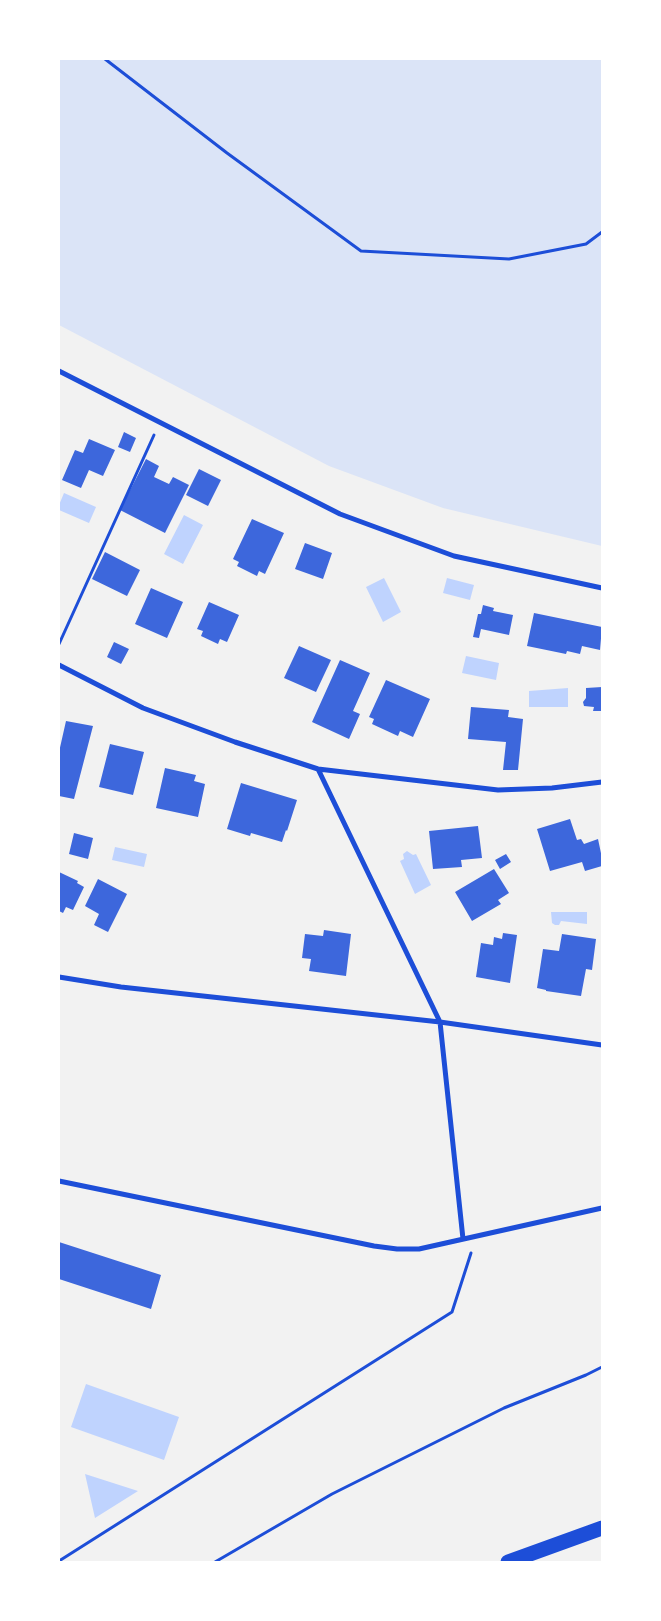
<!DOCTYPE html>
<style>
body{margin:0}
#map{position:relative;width:661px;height:1621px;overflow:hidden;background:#f2f2f2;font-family:"Roboto Condensed",sans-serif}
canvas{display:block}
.frame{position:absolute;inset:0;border:60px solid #fff;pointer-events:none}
</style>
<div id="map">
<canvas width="661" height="1621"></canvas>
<div class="frame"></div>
</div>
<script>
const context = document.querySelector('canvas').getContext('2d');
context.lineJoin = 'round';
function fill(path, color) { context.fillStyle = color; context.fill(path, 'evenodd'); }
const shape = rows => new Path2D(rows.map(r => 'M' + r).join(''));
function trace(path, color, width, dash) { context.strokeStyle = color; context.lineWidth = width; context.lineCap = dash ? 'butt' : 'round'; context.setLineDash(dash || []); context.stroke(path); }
const green = shape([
 [59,59,602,59,602,546,443,508,329,466,59,325]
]);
const water = shape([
 [64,493,96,507,89,523,59,510,59,505],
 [184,515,203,525,183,564,164,554],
 [384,578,401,612,383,622,366,587],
 [447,578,474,585,470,600,443,593],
 [466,656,499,663,496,680,462,673],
 [568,688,568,707,529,707,529,691],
 [115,847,147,854,144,867,112,860],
 [407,851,413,855,416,854,431,885,415,894,400,861,404,859,403,854],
 [551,912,587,912,587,924,561,921,559,925,555,925,552,923],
 [86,1384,179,1417,164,1460,71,1427],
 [85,1474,138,1491,95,1518]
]);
const building = shape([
 [124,432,136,438,130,452,118,447],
 [89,439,115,450,103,476,89,470,81,488,62,480,75,450,83,453],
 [146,459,159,466,154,477,169,484,173,477,189,485,165,533,120,510],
 [199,469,221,480,208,506,186,495],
 [252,519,284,533,265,574,259,571,257,576,237,566,239,562,233,559],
 [305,543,332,553,323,579,295,569],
 [105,552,140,570,127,596,92,579],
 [151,588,183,602,167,638,135,624],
 [209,602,239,615,227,642,220,639,218,644,201,636,203,631,197,629],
 [483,605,494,608,493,611,513,615,509,635,481,629,479,638,473,637,478,614,481,614],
 [534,613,602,627,600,650,582,646,580,654,567,651,566,654,527,646],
 [114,642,129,649,121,664,107,657],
 [299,646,331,660,316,692,284,678],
 [340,660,370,673,353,711,360,714,349,739,312,722],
 [386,680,430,699,413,737,400,731,398,736,372,724,374,719,369,717],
 [602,687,602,711,593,711,594,707,584,706,583,702,586,698,586,688],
 [471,707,509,710,508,717,523,719,518,770,503,770,506,742,468,739],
 [66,721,93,726,74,799,59,796,59,752],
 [110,744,144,752,133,795,99,787],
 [165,768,196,775,194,781,205,784,198,817,156,808],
 [241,783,297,800,287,831,286,830,282,842,251,833,250,836,227,829],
 [570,819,577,840,581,839,584,844,598,839,602,858,602,866,585,871,582,862,550,871,537,829],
 [478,826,482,858,461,860,462,867,433,869,429,831],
 [74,833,93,838,88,859,69,854],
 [506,854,511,862,500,869,495,860],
 [494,869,509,893,498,900,501,904,472,921,455,892],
 [59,872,78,881,77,883,84,887,73,910,66,907,63,913,59,911],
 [98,879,127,894,108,932,94,925,99,914,85,906],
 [324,930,351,934,346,976,309,971,311,959,302,958,305,934,323,936],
 [503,933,517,935,510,983,476,977,481,943,493,945,494,937,502,939],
 [562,934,596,939,592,970,586,969,581,996,546,991,546,990,537,988,543,949,559,951],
 [59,1242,161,1275,151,1309,59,1279]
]);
const path = shape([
 [105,59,227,153,361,251,509,259,586,244,602,232],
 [59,644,154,435],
 [59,1561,452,1312,471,1253],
 [215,1562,332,1494,504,1408,586,1375,602,1367]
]);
const minor = shape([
 [59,371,340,514,454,556,602,588],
 [59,665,143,708,235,742,318,769,498,790,552,788,602,782],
 [318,769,440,1022,463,1239],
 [59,977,121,987,440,1022,602,1045],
 [59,1181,374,1246,397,1249,419,1249,602,1208]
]);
const motorway = shape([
 [508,1562,602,1528]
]);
fill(green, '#dbe4f7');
fill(water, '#bfd3fe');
fill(building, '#3d67dc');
trace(path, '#1d4ed8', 3);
trace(minor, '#1d4ed8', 5);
trace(motorway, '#1d4ed8', 15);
</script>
